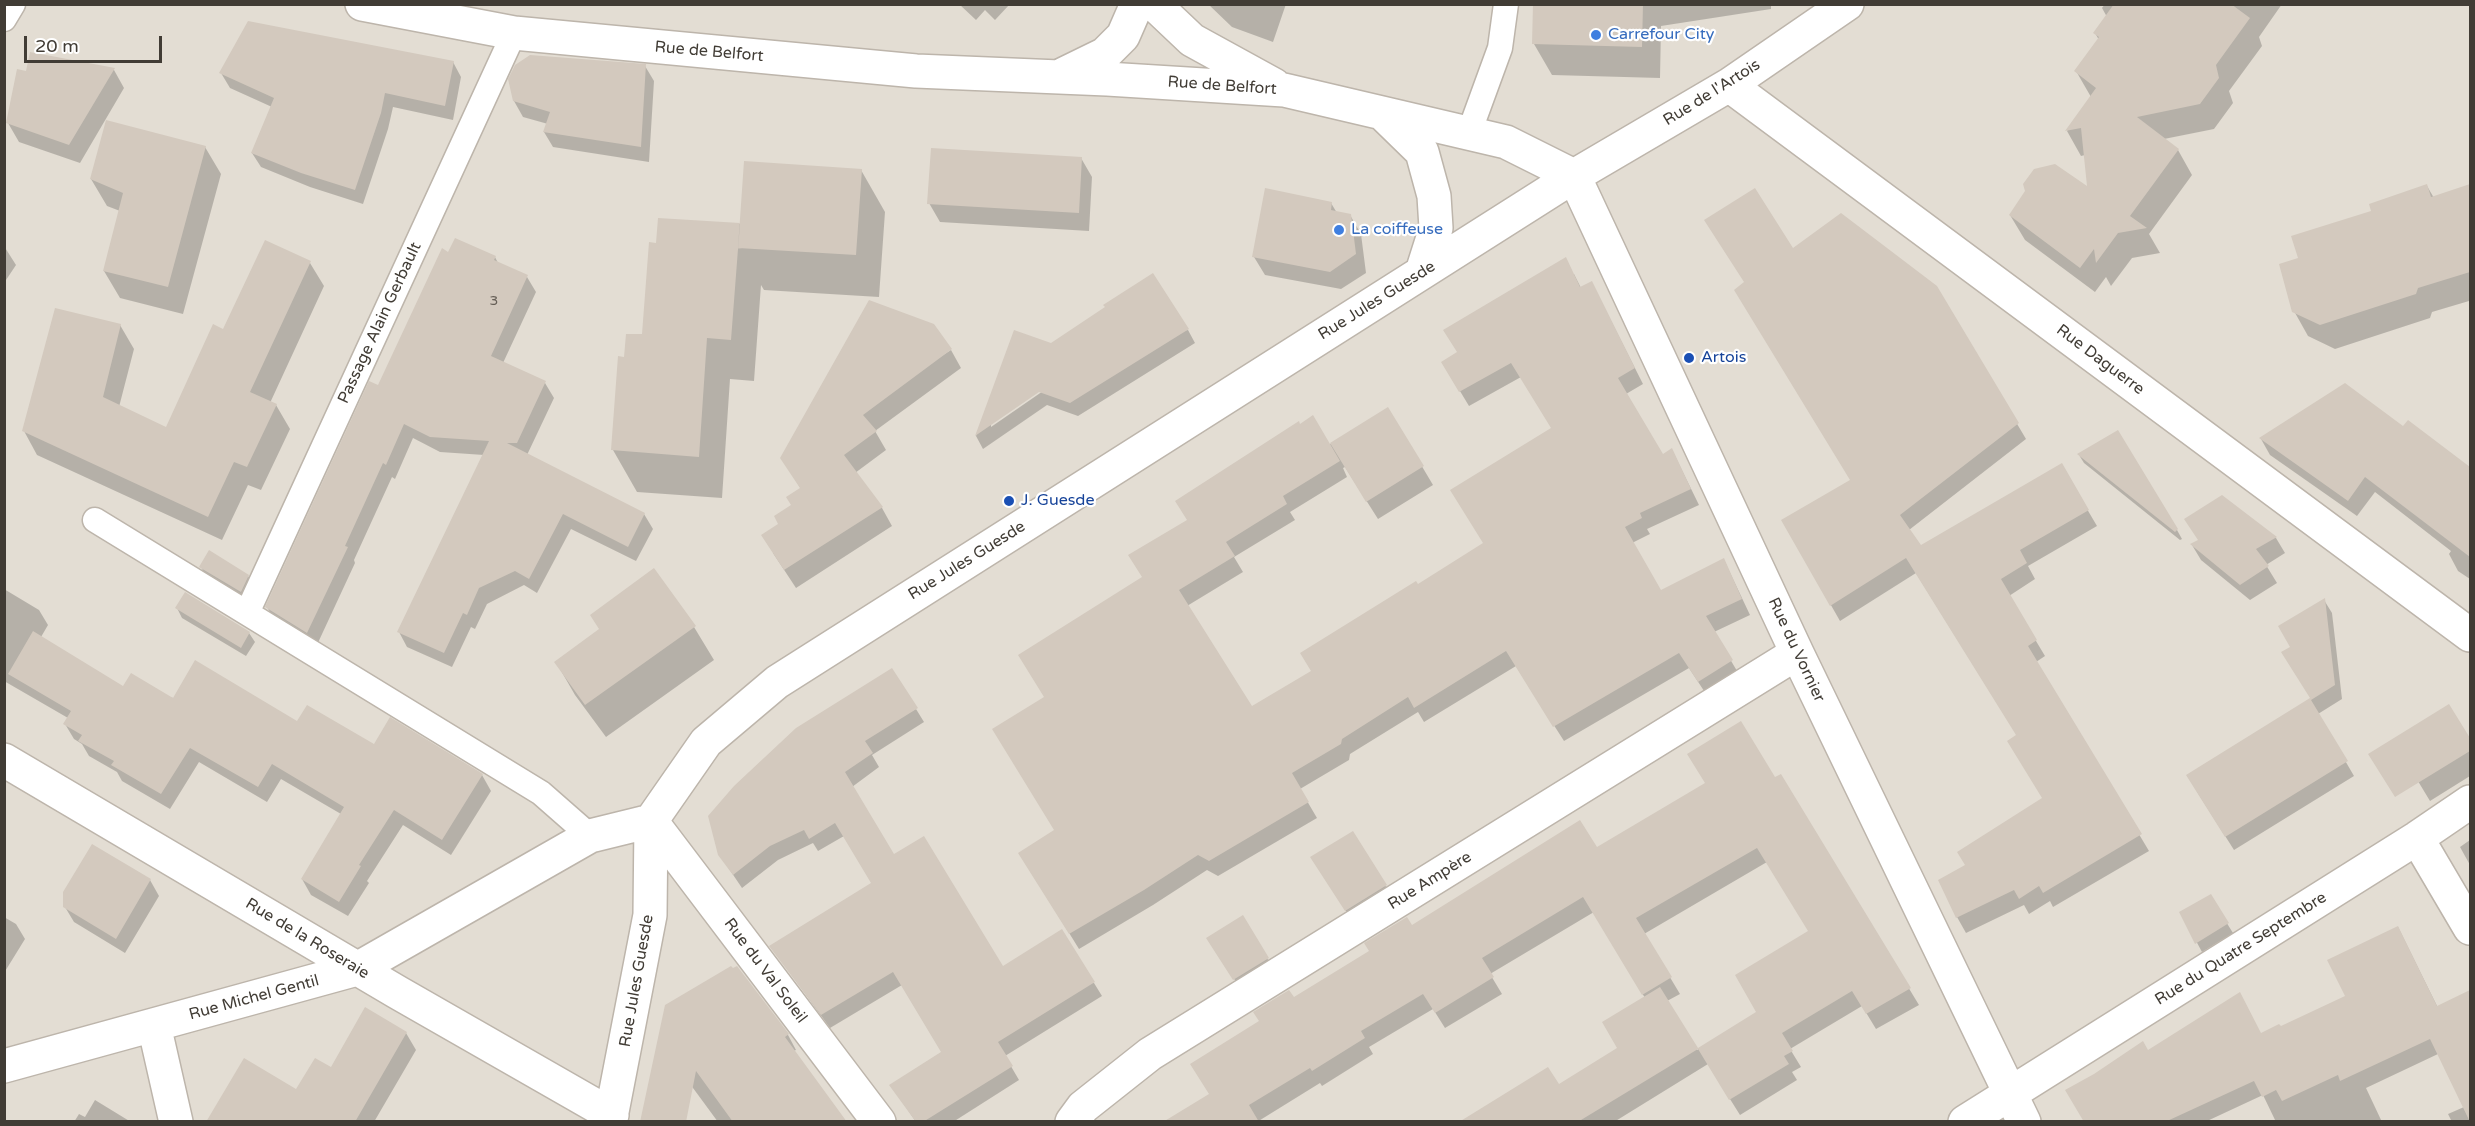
<!DOCTYPE html>
<meta charset="utf-8">
<style>
body{margin:0}
#map{position:relative;width:2475px;height:1126px;overflow:hidden;background:#f0ece4;font-family:"Varela Round",sans-serif}
canvas{display:block}
.frame{position:absolute;inset:0;border:6px solid #413c35;pointer-events:none}
.scale{position:absolute;left:24px;top:36px;width:138px;height:27px;box-sizing:border-box;border:3px solid #413c35;border-top:0;padding-left:8px;font-size:18px;line-height:21px;white-space:nowrap;color:#413c35;-webkit-text-stroke:4px #fff;paint-order:stroke}
</style>
<div id="map">
<canvas width="2475" height="1126"></canvas>
<div class="frame"></div>
<div class="scale">20 m</div>
</div>
<script>
const context = document.querySelector('canvas').getContext('2d');
context.lineJoin = 'round';
function fill(path, color) { context.fillStyle = color; context.fill(path, 'evenodd'); }
const shape = rows => new Path2D(rows.map(r => 'M' + r).join(''));
function trace(path, color, width, dash) { context.strokeStyle = color; context.lineWidth = width; context.lineCap = dash ? 'butt' : 'round'; context.setLineDash(dash || []); context.stroke(path); }
function label(font, color, halo, rows, align = 'center') {
  context.font = font + ' "Varela Round",sans-serif'; context.lineWidth = 4.5; context.setLineDash([]); context.textBaseline = 'middle'; context.strokeStyle = halo; context.fillStyle = color; for (const [text, x, y, turn = 0] of rows) {
    context.save(); context.translate(x, y); context.rotate((+turn || 0) * Math.PI / 180); context.textAlign = isNaN(turn) ? turn : align; if (halo) context.strokeText(text, 0, 0); context.fillText(text, 0, 0); context.restore();
  }
}
const residential = shape([
 [5,5,2470,5,2470,1121,5,1121]
]);
const shadow = shape([
 [959,4,1010,4,995,20,985,10,976,20],
 [1208,4,1286,4,1273,42,1232,27],
 [1535,4,1771,4,1771,9,1661,26,1660,78,1552,75,1534,44],
 [2105,4,2282,4,2259,37,2262,46,2229,91,2233,103,2214,129,2164,139,2178,150,2192,175,2149,234,2160,253,2132,258,2111,286,2106,277,2095,292,2025,240,2010,215,2089,190,2085,155,2081,156,2067,131,2091,97,2076,71,2099,40,2095,33,2107,17,2102,8],
 [453,62,461,77,453,120,393,107,388,129,363,204,310,187,261,167,252,153,272,107,230,88,221,73],
 [645,66,654,81,649,162,553,147,544,132,548,124,523,117,514,101],
 [114,70,124,88,80,163,19,142,8,123,28,72],
 [205,147,221,174,183,314,120,298,104,271,120,211,107,206,91,179],
 [1081,158,1092,177,1089,231,940,222,929,203],
 [861,170,885,212,879,297,764,290,761,285,754,381,730,379,722,498,637,492,613,450,625,358,643,336,658,245,739,224],
 [2427,186,2434,198,2470,186,2470,302,2469,301,2432,312,2430,318,2335,349,2308,336,2294,311,2300,259],
 [1331,203,1337,213,1350,215,1361,234,1366,273,1341,289,1265,275,1254,257],
 [266,242,310,263,324,286,270,403,276,405,290,429,261,490,248,485,222,540,37,455,24,431,120,325,134,349,119,407,167,429,224,331],
 [4,246,16,265,4,283],
 [1793,250,1936,287,2026,439,1909,530,1920,547,2061,465,2097,526,2028,566,2035,579,2009,596,2045,656,2036,662,2149,851,2053,907,2050,901,2029,914,2024,905,1966,933,1957,917,1967,866,2044,799,2018,736,1916,573,1840,621,1783,521,1852,481],
 [449,254,495,257,498,263,527,277,536,292,503,363,545,383,554,398,527,455,644,514,653,529,636,561,571,529,537,593,524,585,487,604,475,629,471,627,452,667,407,647,399,632,484,455,440,452,413,438,395,479,392,477,354,560,355,563,316,647,276,622,267,607],
 [1574,274,1581,288,1600,299,1643,384,1626,394,1662,456,1672,450,1699,505,1647,529,1650,534,1632,543,1660,592,1724,560,1750,615,1714,632,1740,676,1708,697,1689,668,1564,741,1516,666,1424,722,1418,712,1350,754,1349,760,1300,789,1317,818,1218,876,1207,870,1153,905,1079,949,1029,868,1056,831,1045,698,1143,578,1329,445,1388,409,1433,485,1378,519,1345,467,1343,468,1347,477,1290,512,1295,520,1234,557,1243,572,1187,606,1252,709,1312,672,1417,586,1485,544,1553,428,1521,377,1469,406,1443,363],
 [1188,330,1195,343,1078,416,1047,405,983,449,976,436,1015,332,1051,345],
 [1044,387,1046,389,991,427,991,423],
 [951,350,961,368,875,431,886,450,855,473,882,508,892,526,796,588,773,553,780,524,801,489,782,458],
 [2408,422,2470,470,2470,579,2458,571,2449,554,2451,551,2375,492,2357,516,2270,455,2261,439,2403,428],
 [2079,455,2177,530,2182,539,2180,540,2084,463],
 [2222,497,2276,538,2285,553,2266,565,2277,583,2250,600,2201,560,2192,545,2199,541],
 [201,567,248,576,253,585,246,600,206,576],
 [654,570,694,627,714,660,606,737,575,695,556,662,600,630],
 [4,589,39,610,48,625,41,637,124,688,297,723,482,775,491,791,451,855,403,825,367,881,369,883,348,916,311,895,302,879,341,814,281,779,267,802,199,762,170,809,122,781,117,772,89,756,82,744,74,739,65,724,68,718,4,681],
 [2324,600,2332,613,2342,699,2318,714,2354,776,2234,850,2196,790,2311,699,2292,647],
 [177,608,249,633,255,642,246,656,182,618],
 [2449,706,2470,741,2470,776,2430,801,2404,758],
 [916,709,924,722,872,755,879,767,852,787,894,856,1003,968,1094,983,1102,996,1005,1056,1019,1080,953,1122,916,1122,891,1085,942,1052,902,985,830,1028,771,946,873,884,844,836,818,851,813,843,778,860,742,888,719,854,710,817],
 [1780,776,1919,1005,1876,1029,1862,1006,1790,1049,1801,1067,1792,1072,1797,1080,1740,1115,1708,1064,1614,1122,1502,1122,1619,1049,1645,998,1594,912,1490,974,1502,994,1445,1028,1433,1009,1369,1047,1373,1054,1322,1086,1320,1083,1257,1122,1210,1095,1294,999,1412,927],
 [1767,862,1810,932,1758,1013,1697,1050,1667,1001,1680,994,1644,934],
 [1353,833,1391,895,1351,919,1318,866],
 [2470,840,2470,865,2460,847],
 [150,880,159,896,125,953,74,922,65,907],
 [2210,896,2233,933,2202,952,2181,913],
 [4,917,16,924,25,939,4,973],
 [1242,917,1273,968,1240,988,1208,938],
 [2398,927,2438,1008,2462,996,2470,1012,2470,1122,2452,1122,2448,1114,2464,1107,2438,1054,2366,1088,2382,1122,2276,1122,2263,1095,2205,1122,2085,1122,2148,1052,2261,1035,2280,1028,2347,997],
 [737,968,788,1035,796,1050,793,1051,844,1122,718,1122,668,1054],
 [406,1033,416,1050,374,1122,228,1121,297,1091,332,1069],
 [95,1100,131,1122,74,1122,79,1114,85,1117]
]);
const building = shape([
 [1533,4,1643,4,1642,47,1532,44],
 [2114,4,2231,4,2250,18,2216,65,2219,78,2200,104,2137,117,2179,149,2130,216,2147,228,2118,233,2096,263,2094,249,2080,268,2009,215,2025,191,2023,184,2034,169,2055,164,2087,186,2081,128,2065,131,2096,88,2074,71,2099,37,2093,33],
 [248,21,454,61,445,106,385,93,381,113,355,190,301,173,251,153,274,98,219,73],
 [30,52,115,68,69,145,6,123,17,69,26,71],
 [530,55,646,64,641,147,543,132,550,112,513,101,508,79,515,65],
 [106,120,206,146,168,287,103,271,123,193,90,179],
 [931,148,1082,157,1079,213,927,204],
 [744,161,862,169,856,255,738,248],
 [2427,184,2431,197,2470,184,2470,272,2418,288,2416,294,2320,325,2292,312,2279,264,2298,258,2291,236,2371,211,2369,204],
 [1265,188,1332,202,1331,210,1351,214,1356,254,1330,272,1252,257],
 [1755,188,1793,248,1841,213,1937,286,2019,423,1900,515,1921,545,2062,463,2089,510,2020,550,2027,563,2001,579,2037,640,2028,646,2142,834,2043,893,2039,886,2019,899,2014,890,1956,918,1938,880,1965,865,1957,852,2042,798,2007,741,2016,735,1906,558,1830,606,1781,520,1850,480,1734,290,1744,282,1704,220],
 [658,218,740,223,731,340,707,338,699,457,611,450,618,356,624,357,626,334,642,334,649,242,656,243],
 [455,238,496,256,494,260,528,275,491,356,546,381,517,443,507,443,645,513,628,547,563,514,529,579,515,571,479,588,467,615,463,613,444,653,397,632,489,441,430,437,404,424,386,465,383,463,345,546,348,547,307,633,265,607,369,381,378,385,442,248,448,252],
 [265,240,311,261,250,392,277,404,247,467,234,462,208,517,22,431,55,308,121,324,103,397,166,427,213,324,223,329],
 [1566,257,1580,287,1592,281,1635,368,1618,378,1663,454,1672,448,1691,489,1640,513,1642,518,1625,527,1661,590,1724,558,1742,599,1706,616,1733,660,1698,682,1679,653,1553,727,1506,651,1414,708,1408,697,1342,739,1341,744,1292,773,1309,802,1209,861,1198,855,1144,890,1069,934,1018,853,1054,830,992,729,1044,697,1018,655,1142,577,1128,555,1187,520,1175,501,1299,421,1300,424,1313,415,1340,461,1283,496,1287,504,1226,542,1235,556,1179,590,1252,706,1311,671,1300,653,1416,581,1418,584,1483,543,1450,490,1551,428,1511,363,1459,392,1441,362,1457,352,1443,330],
 [1153,273,1189,329,1070,403,1039,392,975,436,1014,330,1051,343,1105,307,1103,305],
 [869,300,934,324,952,349,863,415,877,431,844,455,883,507,784,570,761,535,778,524,774,516,791,505,786,497,800,488,780,458],
 [2345,383,2403,426,2408,420,2470,467,2470,557,2365,477,2348,501,2259,438],
 [1388,407,1424,466,1366,502,1330,443],
 [2118,430,2178,529,2175,532,2077,454],
 [2222,495,2277,537,2256,549,2269,566,2240,585,2190,544,2198,540,2184,519],
 [209,550,249,575,241,592,199,567],
 [654,568,696,626,585,705,554,662,599,629,590,615],
 [185,592,250,632,241,648,175,608],
 [2325,598,2335,685,2311,700,2348,761,2225,837,2186,775,2310,698,2281,652,2290,647,2278,626],
 [33,631,123,686,131,673,173,698,195,660,297,721,307,705,374,744,390,717,483,774,442,840,394,810,359,865,361,866,339,902,301,879,344,807,272,764,258,787,190,748,161,794,111,765,114,761,78,741,82,735,63,724,71,711,8,674],
 [892,668,918,708,865,741,873,753,845,772,894,854,924,836,1003,966,1062,929,1095,982,998,1042,1013,1066,923,1122,916,1122,889,1085,941,1052,893,972,821,1015,769,946,871,883,835,823,809,839,804,830,770,846,733,875,718,855,708,816,734,786,796,728],
 [2449,704,2470,738,2470,751,2395,797,2368,754],
 [1741,721,1775,777,1781,774,1911,988,1866,1014,1852,991,1782,1033,1793,1051,1784,1056,1789,1064,1729,1100,1698,1049,1581,1120,1582,1122,1459,1122,1548,1067,1559,1084,1617,1048,1602,1022,1660,987,1698,1048,1756,1012,1735,975,1808,931,1757,848,1636,918,1672,977,1642,995,1583,897,1482,958,1494,977,1435,1013,1423,994,1361,1031,1365,1038,1312,1071,1310,1068,1249,1105,1259,1122,1163,1122,1209,1094,1190,1064,1259,1021,1253,1012,1289,990,1294,997,1369,951,1364,943,1407,917,1412,925,1580,820,1597,847,1705,783,1687,754],
 [1353,831,1387,885,1345,911,1310,857],
 [92,844,151,879,116,939,63,907,63,892],
 [2211,894,2229,923,2195,944,2179,912],
 [1243,915,1269,958,1233,980,1206,938],
 [2398,926,2437,1006,2470,990,2470,1122,2430,1039,2340,1081,2338,1075,2282,1101,2276,1090,2262,1097,2254,1081,2165,1122,2084,1122,2065,1090,2094,1074,2143,1041,2148,1050,2240,992,2261,1033,2279,1024,2281,1026,2345,996,2327,960],
 [731,966,733,968,737,966,789,1034,785,1037,847,1122,733,1122,696,1071,686,1122,640,1122,665,1005],
 [365,1007,407,1032,355,1122,206,1122,244,1058,296,1089,315,1058,331,1067]
]);
const lane = shape([
 [4,19,13,4],
 [1469,133,1500,48,1506,4],
 [95,520,541,793,590,836],
 [247,613,514,33]
]);
const street = shape([
 [362,4,514,33,916,71,1107,79,1284,90,1506,142,1574,176],
 [1154,4,1192,40,1274,85],
 [1064,74,1105,54,1123,36,1137,4],
 [1729,85,2470,635],
 [1382,113,1422,152,1434,196,1436,228,1422,272],
 [1574,176,1797,653,2024,1122],
 [4,760,397,992,612,1115],
 [651,821,879,1122],
 [2417,838,2470,928],
 [154,1025,176,1122],
 [4,1066,357,969,590,836,651,821],
 [610,1122,650,915,651,821,706,742,777,682,1574,176,1729,85,1847,4],
 [1072,1122,1083,1107,1150,1054,1797,653],
 [1965,1122,2417,838,2470,802]
]);
const markers = [
 [1596,35,6,"#3f7fe0"],
 [1339,230,6,"#3f7fe0"],
 [1689,358,6,"#1a4fb4"],
 [1009,501,6,"#1a4fb4"]
];
const numberNames = [
 ["3",494,301]
];
const shopNames = [
 ["Carrefour City",1608,35],
 ["La coiffeuse",1351,230]
];
const streetNames = [
 ["Rue de Belfort",709,52,5],
 ["Rue de Belfort",1222,86,4],
 ["Rue de l'Artois",1712,93,-32],
 ["Rue Jules Guesde",1377,301,-32],
 ["Passage Alain Gerbault",380,323,-65],
 ["Rue Daguerre",2100,360,37],
 ["Rue Jules Guesde",967,561,-32],
 ["Rue du Vornier",1796,650,65],
 ["Rue Ampère",1430,881,-32],
 ["Rue de la Roseraie",307,939,31],
 ["Rue du Quatre Septembre",2241,949,-32],
 ["Rue du Val Soleil",765,971,53],
 ["Rue Jules Guesde",637,981,-80],
 ["Rue Michel Gentil",254,998,-15]
];
const transitNames = [
 ["Artois",1701,358],
 ["J. Guesde",1021,501]
];
fill(residential, '#e3ddd3');
fill(shadow, '#0003');
fill(building, '#d3c9be');
trace(lane, '#bdb5ab', 27);
trace(street, '#bdb5ab', 36);
trace(lane, '#fff', 24);
trace(street, '#fff', 33);
for (const [x, y, r, color] of markers) { const dot = new Path2D(); dot.arc(x, y, r, 0, 2 * Math.PI); context.fillStyle = color; context.fill(dot); trace(dot, '#fff', 2); }
label('14px', '#665f57', null, numberNames);
label('16px', '#366cbe', '#fff', shopNames, 'left');
label('16px', '#413c35', '#fff', streetNames);
label('16px', '#164399', '#fff', transitNames, 'left');
</script>
